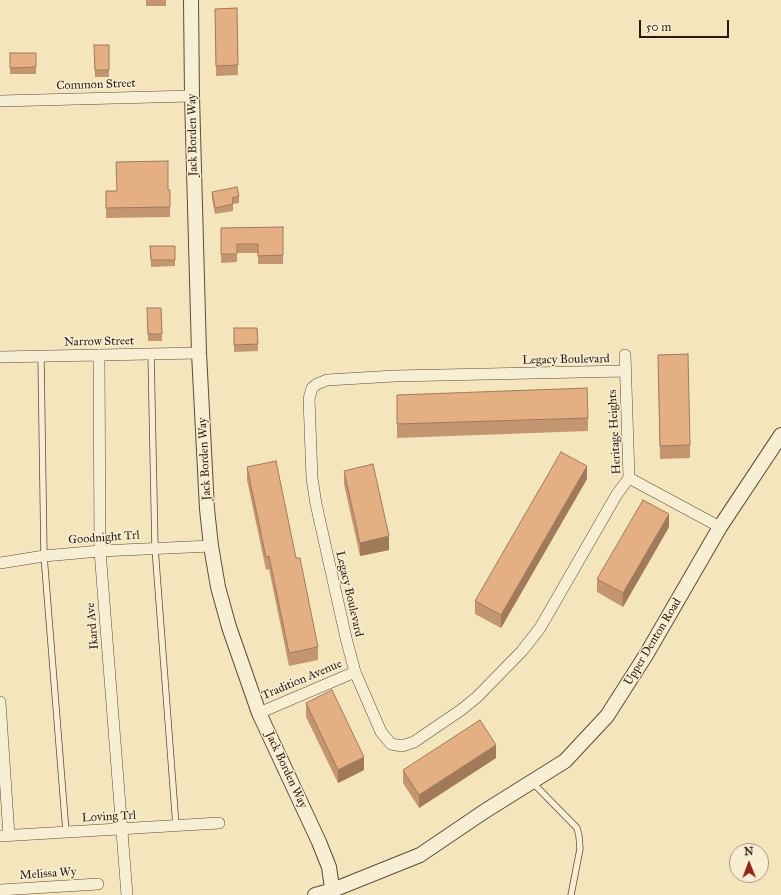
<!DOCTYPE html>
<style>
body{margin:0}
#map{position:relative;width:781px;height:895px;overflow:hidden;background:#f5e5bc;font-family:"IM FELL Great Primer",serif}
canvas{display:block}
.north{position:absolute;left:729px;top:843px;width:40px;height:40px;box-sizing:border-box;background:#f8eed3;border:1px solid #a69985;border-radius:50%;rotate:359deg;font-size:11px;font-weight:700;line-height:16px;text-align:center;color:#2a1910}
.north::after{content:'';display:block;margin:auto;width:14px;height:18px;background:#8f2418;clip-path:polygon(50% 0,100% 100%,50% 72%,0 100%)}
.scale{position:absolute;left:639px;top:20px;width:90px;height:18px;box-sizing:border-box;border:2px solid #2a1910;border-top:0;padding-left:5px;font-size:12px;line-height:14px;white-space:nowrap;color:#2a1910;-webkit-text-stroke:3px #f8eed3;paint-order:stroke}
</style>
<div id="map">
<canvas width="781" height="895"></canvas>
<div class="north">N</div>
<div class="scale">50 m</div>
</div>
<script>
const context = document.querySelector('canvas').getContext('2d');
context.lineJoin = 'round';
const shape = rows => new Path2D(rows.map(r => 'M' + r).join(''));
function trace(path, color, width, dash) { context.strokeStyle = color; context.lineWidth = width; context.lineCap = dash ? 'butt' : 'round'; context.setLineDash(dash || []); context.stroke(path); }
function fill(path, color) { context.fillStyle = color; context.fill(path, 'evenodd'); }
function label(font, color, halo, rows, align = 'center') {
  context.font = font + ' "IM FELL Great Primer",serif'; context.lineWidth = 3; context.setLineDash([]); context.textBaseline = 'middle'; context.strokeStyle = halo; context.fillStyle = color; for (const [text, x, y, turn = 0] of rows) {
    context.save(); context.translate(x, y); context.rotate((+turn || 0) * Math.PI / 180); context.textAlign = isNaN(turn) ? turn : align; if (halo) context.strokeText(text, 0, 0); context.fillText(text, 0, 0); context.restore();
  }
}
const service = shape([
 [151,354,155,548,176,826],
 [41,357,44,556,66,832],
 [533,783,577,828,579,836,580,849,571,895]
]);
const minor = shape([
 [0,101,192,96],
 [99,355,100,551,127,895],
 [625,355,629,478,720,527],
 [0,357,199,353],
 [625,371,395,376,327,380,317,384,312,388,309,399,312,478,316,504,346,638,355,672,381,732,391,744,402,746,414,742,461,710,477,697,522,651,540,628,617,494,629,478],
 [0,563,44,556,100,551,211,546],
 [0,702,9,836],
 [259,713,355,672],
 [0,836,219,823],
 [0,890,98,884]
]);
const tertiary = shape([
 [191,0,192,96,199,353,207,509,211,546,218,587,229,627,259,713,319,842,329,867,333,895],
 [315,895,333,890,420,855,485,811,565,761,607,716,646,655,720,527,781,435]
]);
const wall = shape([
 [146,0,166,0,166,6,146,6],
 [237,8,238,75,216,76,215,9],
 [94,45,109,45,109,77,95,77],
 [10,53,36,53,36,74,10,74],
 [170,190,170,217,106,218,106,191],
 [212,192,239,196,239,203,233,204,233,211,215,214,212,199],
 [283,227,283,264,258,264,258,253,237,253,237,262,221,263,221,228],
 [150,246,175,246,175,266,151,267],
 [147,308,161,308,162,341,148,341],
 [234,328,257,328,258,351,234,352],
 [658,368,690,445,690,458,660,459],
 [397,395,588,418,588,431,397,438],
 [247,467,296,558,318,647,318,660,289,666,269,569,266,570,247,480],
 [344,471,389,550,360,556,344,484],
 [587,479,501,628,475,614,475,601],
 [669,527,623,607,597,592,597,579],
 [306,703,364,770,338,783,306,717],
 [496,758,419,808,403,783,403,770]
]);
const shadedWall = shape([
 [587,466,587,479,501,628,501,615],
 [669,514,669,527,623,607,623,593],
 [389,536,389,550,360,556,360,543],
 [496,745,496,758,419,808,419,795],
 [364,757,364,770,338,783,338,770]
]);
const building = shape([
 [237,8,238,65,216,66,215,9,237,8],
 [94,45,109,45,109,70,95,70,94,45],
 [10,53,36,53,36,67,10,68,10,53],
 [168,161,168,190,170,190,170,207,106,208,106,191,117,191,116,162,168,161],
 [237,187,239,196,232,198,233,204,215,208,212,192,237,187],
 [283,227,283,255,258,256,258,244,237,244,237,254,221,254,221,228,283,227],
 [150,246,175,246,175,260,151,260,150,246],
 [147,308,161,308,162,334,148,334,147,308],
 [234,328,257,328,258,344,234,345,234,328],
 [688,354,690,445,660,446,658,355,688,354],
 [587,388,588,418,397,424,397,395,587,388],
 [561,452,587,466,501,615,475,601,561,452],
 [276,461,296,558,300,558,318,647,289,653,269,556,266,557,247,467,276,461],
 [373,464,389,536,360,543,344,471,373,464],
 [643,500,669,514,623,593,597,579,643,500],
 [332,690,364,757,338,770,306,703,332,690],
 [480,720,496,745,419,795,403,770,480,720]
]);
const streetNames = [
 ["Common Street",96,85,-2],
 ["Jack Borden Way",193,135,-91],
 ["Narrow Street",99,342,-1],
 ["Legacy Boulevard",566,360,-1],
 ["Heritage Heights",615,432,-93],
 ["Jack Borden Way",205,459,-93],
 ["Goodnight Trl",104,538,-4],
 ["Legacy Boulevard",349,594,77],
 ["Ikard Ave",93,626,-95],
 ["Upper Denton Road",653,642,-59],
 ["Tradition Avenue",302,680,-23],
 ["Jack Borden Way",286,770,65],
 ["Loving Trl",109,817,-3],
 ["Melissa Wy",48,874,-4]
];
trace(service, '#5d4c3b', 7);
trace(minor, '#5d4c3b', 12);
trace(tertiary, '#5d4c3b', 16);
trace(service, '#f8eed3', 5.5);
trace(minor, '#f8eed3', 11);
trace(tertiary, '#f8eed3', 14);
fill(wall, '#c49670');
fill(shadedWall, '#a07a5b');
fill(building, '#e4af82');
trace(building, '#a07a5b', 1);
label('12px', '#2a1910', '#f8eed3', streetNames);
</script>
